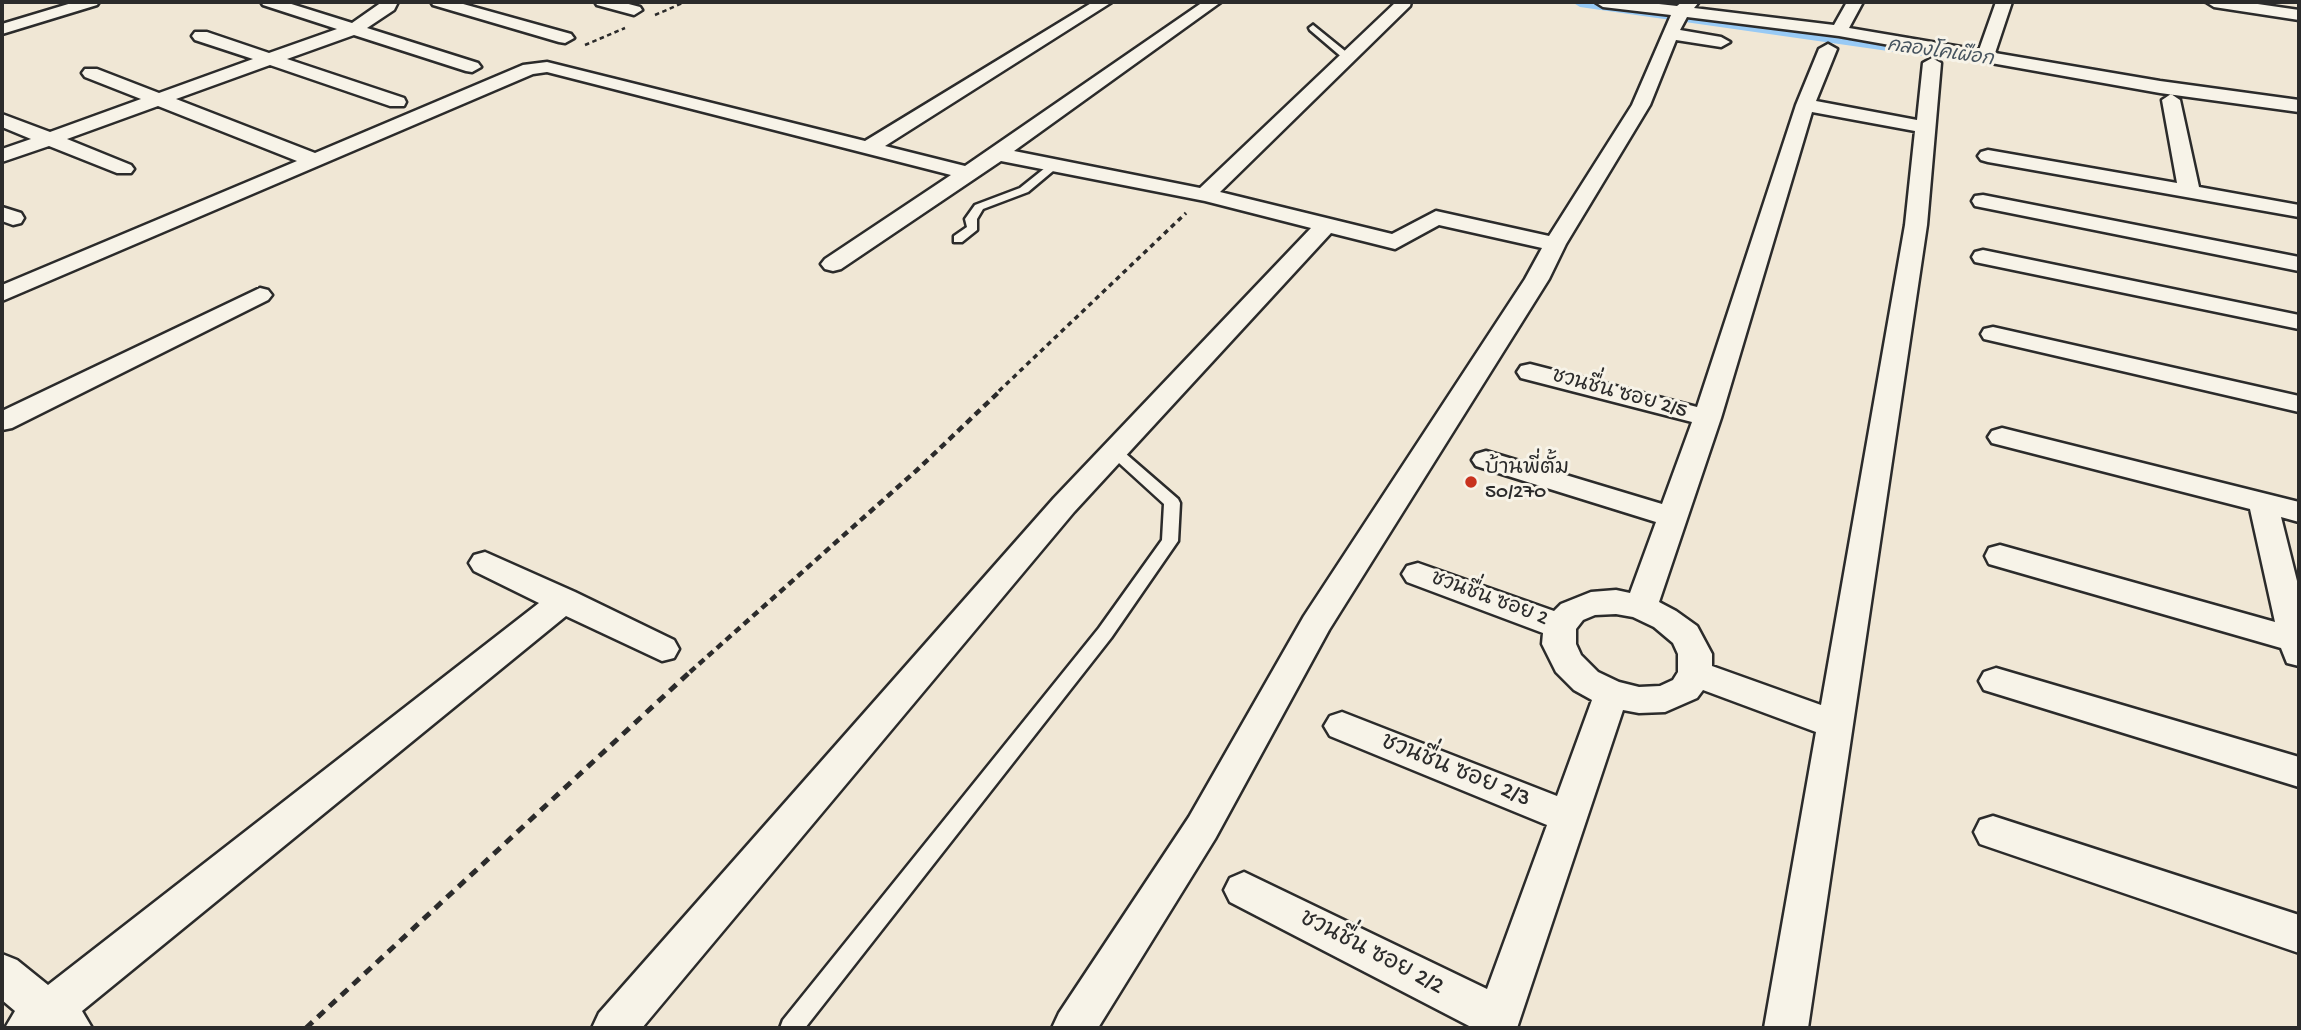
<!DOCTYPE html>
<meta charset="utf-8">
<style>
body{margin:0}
#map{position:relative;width:2301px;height:1030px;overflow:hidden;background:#f0e7d5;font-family:"Gochi Hand",sans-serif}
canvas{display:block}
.frame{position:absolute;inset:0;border:4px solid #2b2b2b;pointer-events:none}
</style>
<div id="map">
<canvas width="2301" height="1030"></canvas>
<div class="frame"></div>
</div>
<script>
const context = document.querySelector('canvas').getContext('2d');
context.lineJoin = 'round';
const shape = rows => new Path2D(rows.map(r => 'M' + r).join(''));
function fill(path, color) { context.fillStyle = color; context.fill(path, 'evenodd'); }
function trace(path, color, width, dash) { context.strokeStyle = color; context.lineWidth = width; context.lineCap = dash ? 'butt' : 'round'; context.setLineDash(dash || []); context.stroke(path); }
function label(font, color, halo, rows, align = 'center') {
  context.font = font + ' "Gochi Hand","Playpen Sans Thai",sans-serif'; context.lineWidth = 6; context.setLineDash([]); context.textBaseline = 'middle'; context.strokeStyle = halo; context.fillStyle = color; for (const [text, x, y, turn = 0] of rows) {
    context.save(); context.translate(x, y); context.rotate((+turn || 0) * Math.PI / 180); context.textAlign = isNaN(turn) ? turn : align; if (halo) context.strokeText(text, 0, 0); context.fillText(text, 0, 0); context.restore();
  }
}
const canal = shape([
 [1572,2,1613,2,1965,52,1974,57,1965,62,1580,7,1572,2]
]);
const pathFar3 = shape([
 [655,15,685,2],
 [585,45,625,28]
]);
const pathFar2 = shape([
 [999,391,1186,213]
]);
const pathFar1 = shape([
 [690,672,917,470,1001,390]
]);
const path = shape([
 [306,1028,692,670]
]);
const service = shape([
 [1313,25,1350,55,1350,59,1344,59,1310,30,1309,28,1313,25],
 [1050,164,1059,166,1028,192,983,209,977,219,977,230,962,242,954,242,954,236,967,227,965,219,975,205,1020,188,1050,164],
 [1113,445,1118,447,1178,499,1180,503,1178,541,1111,638,805,1028,780,1028,783,1020,1099,628,1162,540,1164,504,1108,453,1106,450,1113,445]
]);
const minor = shape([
 [75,2,99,2,97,5,2,34,2,24,75,2],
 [261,2,285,2,352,23,382,2,398,2,394,10,367,28,478,63,481,67,472,72,466,71,354,35,287,59,404,98,406,102,404,106,390,106,270,65,176,99,315,153,523,65,547,62,865,141,1093,2,1112,2,885,146,965,166,1203,2,1221,2,1014,151,1200,188,1396,2,1411,2,1410,6,1220,192,1392,234,1436,211,1549,236,1632,105,1671,15,1603,7,1595,2,1641,2,1677,6,1682,2,1699,2,1694,8,1834,25,1847,2,1863,2,1849,28,1979,50,1996,2,2012,2,1995,53,2160,81,2299,100,2299,112,2160,93,1839,36,1687,17,1680,30,1721,37,1730,42,1721,47,1676,40,1650,105,1566,244,1549,279,1329,630,1215,839,1098,1028,1052,1028,1059,1013,1189,817,1304,616,1525,279,1542,248,1439,225,1395,249,1331,233,1074,512,642,1028,592,1028,599,1013,1054,498,1311,228,1205,201,1001,161,841,269,833,271,825,269,821,264,825,259,951,175,547,72,533,74,2,301,2,285,297,161,158,106,67,139,131,165,134,169,131,173,117,173,49,146,2,162,2,149,31,139,2,127,2,114,50,132,141,99,85,77,82,73,85,69,97,69,159,93,253,59,195,40,192,36,195,32,207,32,269,53,337,29,263,5,261,2],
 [431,2,456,2,571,34,574,38,565,43,559,42,433,5,431,2],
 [595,2,621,2,640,7,642,10,634,15,597,5,595,2],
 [2206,2,2244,2,2299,10,2299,20,2214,7,2206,2],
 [1828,44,1837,49,1816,101,1917,120,1923,63,1932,58,1941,63,1927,225,1808,1028,1764,1028,1816,732,1703,690,1697,698,1665,712,1639,713,1623,710,1517,1028,1473,1028,1230,902,1224,890,1230,878,1244,872,1487,989,1547,825,1330,736,1324,726,1330,716,1342,712,1557,796,1592,700,1574,690,1556,672,1542,644,1543,633,1407,582,1402,574,1407,566,1418,563,1554,611,1561,604,1591,592,1616,590,1630,593,1656,522,1476,466,1472,460,1476,454,1486,451,1662,504,1692,422,1521,378,1517,372,1521,366,1530,364,1697,407,1796,105,1819,49,1828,44],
 [1812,112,1915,131,1905,225,1821,705,1712,666,1712,654,1697,626,1676,611,1659,602,1721,418,1812,112],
 [1616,614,1633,617,1654,627,1673,643,1678,654,1678,672,1673,680,1660,686,1639,687,1619,682,1598,672,1581,655,1576,644,1576,629,1583,620,1595,615,1616,614],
 [2171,94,2180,100,2199,187,2299,205,2299,217,1988,162,1981,160,1978,156,1981,152,1988,150,2177,183,2162,100,2171,94],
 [1983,195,2299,257,2299,271,1975,206,1972,201,1975,196,1983,195],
 [2,207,21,213,24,218,21,223,13,225,2,221,2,207],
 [1983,250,2299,315,2299,329,1975,262,1972,257,1975,252,1983,250],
 [260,288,268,290,272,295,268,300,12,428,2,430,2,411,260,288],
 [1993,327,2299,396,2299,412,1984,339,1981,334,1984,329,1993,327],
 [2002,428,2299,502,2299,522,2281,517,2299,589,2299,666,2287,663,2281,648,1989,564,1985,556,1989,548,2000,545,2275,622,2250,509,1992,443,1988,437,1992,431,2002,428],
 [485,552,575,592,674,640,679,649,674,658,662,661,566,616,82,1011,92,1028,5,1028,15,1011,2,1000,2,954,17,960,48,985,539,603,474,571,469,563,474,555,485,552],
 [1996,668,2299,757,2299,787,1984,690,1979,681,1984,672,1996,668],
 [1993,816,2299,915,2299,953,1980,844,1974,832,1980,820,1993,816]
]);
const markers = [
 [1471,482,7,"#c8321e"]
];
const farWaternames = [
 ["คลองโคเผือก",1940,54,8]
];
const streetNames = [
 ["ชวนชื่น ซอย 2/5",1619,395,15],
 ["ชวนชื่น ซอย 2",1489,600,20]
];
const poiNames = [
 ["บ้านพี่ตั้ม",1485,470],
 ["50/270",1485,494]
];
const nearStreetnames = [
 ["ชวนชื่น ซอย 2/3",1455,772,22],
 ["ชวนชื่น ซอย 2/2",1371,954,27]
];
fill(canal, '#98caf5');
trace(service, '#2b2b2b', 5);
trace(minor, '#2b2b2b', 5);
trace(pathFar3, '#2b2b2b', 2.5, [4.5, 3.5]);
trace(pathFar2, '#2b2b2b', 3.5, [5, 4.5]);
trace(pathFar1, '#2b2b2b', 4.5, [7, 5]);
trace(path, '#2b2b2b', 5, [9, 7]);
fill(service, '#f7f3e8');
fill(minor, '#f7f3e8');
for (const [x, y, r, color] of markers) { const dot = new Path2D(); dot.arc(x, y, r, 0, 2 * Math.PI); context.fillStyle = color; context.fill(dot); trace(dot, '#f7f3e8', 2.5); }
label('italic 19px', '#46535e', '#f7f3e8', farWaternames);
label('21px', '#2b2b2b', '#f7f3e8', streetNames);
label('21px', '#2b2b2b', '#f7f3e8', poiNames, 'left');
label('24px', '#2b2b2b', '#f7f3e8', nearStreetnames);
</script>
